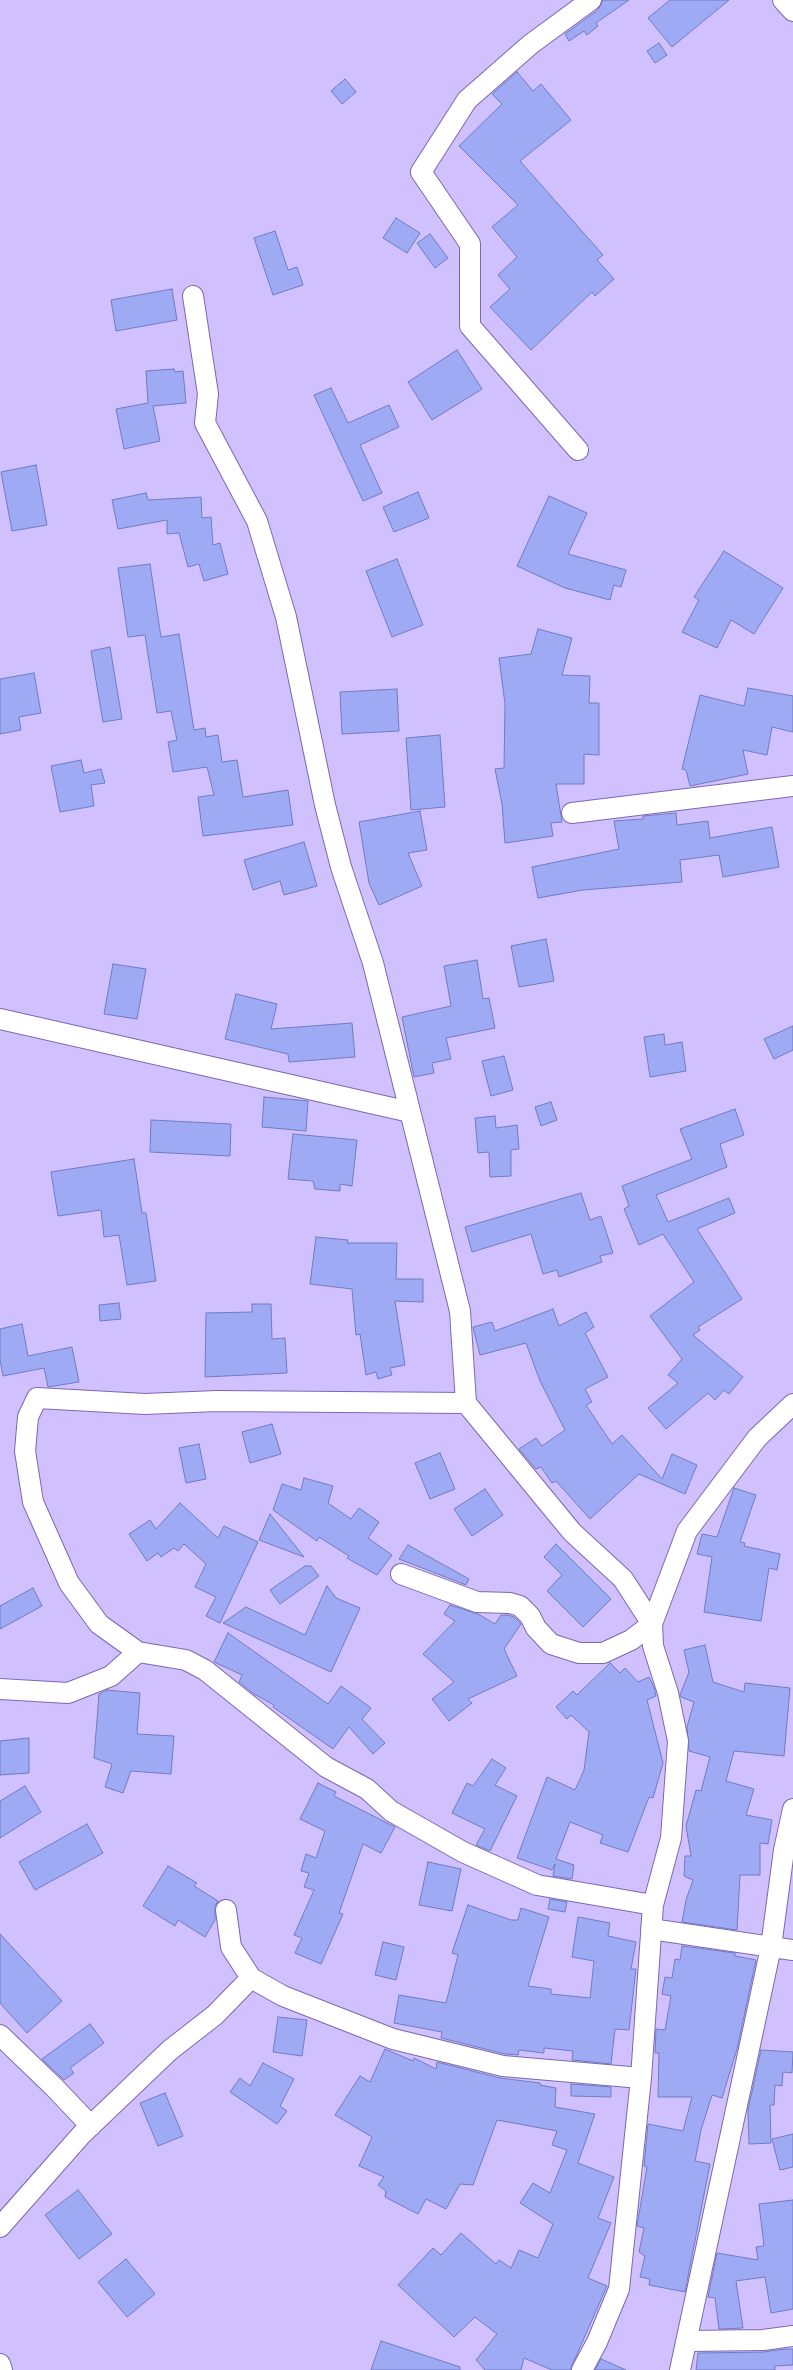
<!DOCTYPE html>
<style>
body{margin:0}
canvas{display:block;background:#d1c0fe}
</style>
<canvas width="793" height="2370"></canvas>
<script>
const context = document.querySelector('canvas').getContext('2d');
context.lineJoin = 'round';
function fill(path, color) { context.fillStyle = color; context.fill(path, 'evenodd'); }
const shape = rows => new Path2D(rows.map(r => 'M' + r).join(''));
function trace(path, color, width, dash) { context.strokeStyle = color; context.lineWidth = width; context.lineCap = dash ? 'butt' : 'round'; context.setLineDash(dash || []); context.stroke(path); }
const building = shape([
 [603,0,629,0,596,23,598,26,587,35,584,31,569,41,565,34,598,10,603,0],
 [670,0,729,0,672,47,648,18,670,0],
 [659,43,667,55,655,63,647,51,659,43],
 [517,72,533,91,541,84,571,120,520,161,603,255,597,260,614,279,595,296,592,292,531,350,490,307,510,289,498,275,517,257,492,227,518,205,459,146,502,104,492,94,517,72],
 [345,79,356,92,342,104,331,91,345,79],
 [396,218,420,233,407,253,383,238,396,218],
 [275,231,288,270,297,267,303,285,273,295,254,238,275,231],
 [430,234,448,258,435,268,417,243,430,234],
 [172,289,177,320,116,331,111,300,172,289],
 [457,350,482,389,432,420,408,382,457,350],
 [174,369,175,372,183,371,186,403,153,406,160,441,124,449,116,409,148,403,146,371,174,369],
 [331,388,348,423,389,405,399,427,360,445,382,493,363,501,314,395,331,388],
 [36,465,47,525,12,531,1,472,36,465],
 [418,492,429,518,394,532,383,507,418,492],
 [146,493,148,500,201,497,202,518,211,517,213,545,220,543,228,574,204,581,199,564,188,567,179,533,167,534,167,520,118,529,112,500,146,493],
 [549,496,587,513,568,554,626,570,621,587,614,585,610,600,565,588,517,566,549,496],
 [724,551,783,588,754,634,731,620,717,648,682,632,699,600,694,597,724,551],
 [397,559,423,625,392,637,366,571,397,559],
 [150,564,161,637,179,634,194,730,205,728,206,737,218,735,222,762,237,760,243,797,288,790,293,825,203,836,198,797,214,795,207,767,173,772,168,742,177,740,171,711,157,713,145,635,128,637,118,568,150,564],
 [538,629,572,638,562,675,590,676,589,703,599,703,599,755,584,754,584,784,556,784,562,822,551,823,553,836,505,843,502,804,495,769,504,768,505,704,499,658,531,654,538,629],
 [110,647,122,719,103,722,91,651,110,647],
 [34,673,41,713,19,717,21,730,0,734,0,679,34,673],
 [748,688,793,696,793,732,772,727,767,755,743,750,748,774,690,786,686,770,682,769,700,695,744,706,748,688],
 [397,689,399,731,342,734,340,692,397,689],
 [440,735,445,807,411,810,406,738,440,735],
 [81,760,84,773,101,769,105,783,91,785,94,806,60,812,51,766,81,760],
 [420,811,427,850,408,853,422,886,379,905,369,883,359,822,420,811],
 [676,813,677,825,708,821,710,838,772,827,779,867,723,877,719,855,680,860,682,882,583,890,538,898,532,867,619,849,614,821,643,819,643,816,676,813],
 [304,842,317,886,284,895,280,881,253,890,244,860,304,842],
 [546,939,554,981,519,987,511,946,546,939],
 [477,960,483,999,489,998,495,1028,446,1038,451,1059,432,1063,434,1073,414,1077,402,1017,451,1006,444,966,477,960],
 [113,964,146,969,137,1019,104,1014,113,964],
 [236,994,277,1004,271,1029,352,1023,355,1057,289,1062,288,1054,225,1039,236,994],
 [793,1026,793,1050,774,1059,764,1039,793,1026],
 [664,1034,665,1045,682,1042,686,1071,650,1077,644,1037,664,1034],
 [504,1056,513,1090,491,1096,482,1061,504,1056],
 [264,1097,308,1101,306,1131,262,1127,264,1097],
 [551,1102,557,1120,541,1126,535,1107,551,1102],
 [735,1109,744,1135,720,1144,727,1167,656,1195,668,1222,729,1198,735,1213,697,1229,742,1299,698,1327,700,1330,693,1335,743,1377,729,1394,724,1390,715,1400,708,1393,666,1429,648,1408,678,1383,668,1375,682,1359,650,1316,694,1282,663,1234,639,1245,624,1209,629,1206,622,1186,692,1159,680,1129,735,1109],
 [495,1116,496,1128,517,1125,519,1149,511,1150,511,1176,490,1177,489,1152,478,1153,475,1118,495,1116],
 [151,1120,231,1124,230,1156,150,1152,151,1120],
 [293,1134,357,1140,352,1186,340,1184,340,1191,315,1189,313,1181,288,1179,293,1134],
 [134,1159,142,1213,146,1213,156,1281,127,1285,119,1235,104,1237,101,1210,58,1216,51,1172,134,1159],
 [581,1193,590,1220,601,1216,613,1253,600,1256,602,1262,559,1277,557,1270,543,1274,531,1234,472,1252,465,1227,581,1193],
 [316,1237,348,1240,347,1243,397,1243,396,1279,423,1279,423,1302,395,1301,405,1365,390,1368,392,1375,378,1379,376,1372,366,1375,360,1334,356,1335,352,1289,310,1284,316,1237],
 [119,1303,121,1319,100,1321,99,1305,119,1303],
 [252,1304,271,1304,272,1339,285,1338,287,1373,205,1377,206,1313,252,1312,252,1304],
 [553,1309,559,1326,586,1312,594,1327,585,1333,608,1377,585,1389,592,1402,586,1405,612,1444,622,1435,662,1479,672,1454,697,1465,685,1494,639,1474,590,1519,556,1481,552,1483,541,1467,536,1469,519,1449,536,1438,542,1446,565,1430,540,1381,526,1343,480,1355,473,1327,492,1322,495,1331,553,1309],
 [22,1324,28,1356,72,1347,79,1382,48,1387,44,1368,3,1376,0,1360,0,1329,22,1324],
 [272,1424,281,1454,250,1463,242,1432,272,1424],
 [199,1444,206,1479,186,1483,179,1448,199,1444],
 [440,1453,455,1489,430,1499,415,1463,440,1453],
 [304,1478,333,1486,328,1503,351,1519,359,1508,379,1522,368,1538,392,1555,377,1575,347,1558,349,1556,319,1537,317,1541,273,1510,282,1484,301,1490,304,1478],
 [734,1488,756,1495,740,1542,745,1543,744,1546,780,1554,777,1570,769,1568,761,1621,704,1612,712,1557,697,1554,702,1534,717,1537,734,1488],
 [485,1489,503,1515,472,1536,454,1509,485,1489],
 [180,1503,218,1538,224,1526,258,1542,220,1623,206,1616,216,1597,195,1587,206,1564,184,1544,178,1551,174,1548,161,1557,158,1553,147,1561,129,1534,150,1520,156,1529,180,1503],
 [270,1514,304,1557,259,1540,270,1514],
 [556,1544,611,1599,583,1627,547,1591,562,1575,544,1557,556,1544],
 [408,1545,469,1579,466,1585,399,1559,408,1545],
 [305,1566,311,1566,319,1576,280,1604,270,1590,305,1566],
 [327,1586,336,1598,360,1608,331,1672,223,1623,246,1607,305,1635,327,1586],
 [33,1588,42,1606,0,1629,0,1606,33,1588],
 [450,1605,478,1614,495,1624,501,1615,508,1615,514,1617,521,1624,504,1649,517,1676,468,1699,472,1703,449,1721,432,1699,454,1682,423,1654,455,1621,444,1614,450,1605],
 [228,1633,328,1704,341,1686,371,1708,362,1719,385,1743,373,1754,349,1727,333,1749,273,1707,274,1705,254,1694,239,1682,242,1675,214,1662,228,1633],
 [705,1645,713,1682,744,1692,745,1683,790,1688,784,1756,734,1751,726,1781,754,1789,746,1815,772,1820,768,1844,760,1843,760,1875,740,1875,737,1930,682,1922,686,1900,693,1880,684,1876,685,1856,691,1856,686,1826,696,1790,701,1791,710,1757,689,1751,687,1727,694,1702,681,1697,680,1695,689,1672,684,1650,705,1645],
 [610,1663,620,1673,625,1668,638,1682,649,1677,654,1687,656,1696,647,1700,663,1763,653,1798,649,1797,628,1852,600,1843,603,1835,570,1822,556,1859,574,1865,572,1879,553,1876,555,1864,552,1870,517,1858,547,1777,575,1790,584,1770,589,1732,571,1715,567,1719,556,1707,573,1691,577,1695,610,1663],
 [107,1690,140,1693,137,1734,174,1736,171,1774,131,1771,123,1793,105,1787,112,1764,94,1758,99,1694,107,1690],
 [29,1738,29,1773,0,1775,0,1741,29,1738],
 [492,1759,506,1768,495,1785,517,1796,490,1851,476,1845,485,1829,452,1813,467,1783,473,1786,492,1759],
 [318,1783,336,1792,334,1796,395,1827,381,1853,363,1844,339,1913,343,1914,321,1964,295,1953,302,1938,294,1935,314,1890,304,1887,309,1873,301,1871,306,1854,316,1858,325,1831,300,1819,318,1783],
 [25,1786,41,1812,0,1838,0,1801,25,1786],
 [87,1824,103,1853,35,1890,19,1862,87,1824],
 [428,1862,461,1869,452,1911,419,1905,428,1862],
 [168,1866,197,1883,194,1886,218,1901,215,1906,215,1920,205,1937,178,1920,175,1926,143,1906,168,1866],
 [550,1899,567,1902,565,1912,548,1909,550,1899],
 [468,1905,511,1920,518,1920,521,1908,549,1917,528,1986,551,1989,551,1994,590,1998,594,1961,572,1957,578,1917,610,1923,608,1936,636,1942,631,1969,636,1969,629,2030,615,2029,611,2064,572,2060,573,2051,544,2048,544,2053,519,2050,518,2055,505,2054,441,2038,442,2032,394,2023,399,1995,446,2003,458,1955,452,1953,468,1905],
 [0,1934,62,2001,27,2033,0,2003,0,1934],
 [383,1942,404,1947,396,1980,375,1975,383,1942],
 [682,1946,735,1953,735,1956,756,1960,737,2049,722,2098,712,2095,701,2130,695,2161,710,2164,685,2292,649,2285,650,2279,640,2277,645,2256,639,2252,644,2228,637,2226,647,2167,644,2166,648,2124,683,2131,692,2097,658,2097,659,2053,655,2053,656,2029,665,2030,671,1996,662,1994,665,1977,672,1978,675,1959,680,1960,682,1946],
 [278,2017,307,2020,302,2056,273,2052,278,2017],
 [90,2024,104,2043,70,2068,74,2073,64,2080,42,2059,90,2024],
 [385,2049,413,2061,414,2058,436,2069,437,2062,500,2078,540,2083,540,2085,556,2088,555,2107,595,2114,578,2163,614,2177,598,2218,611,2223,588,2278,607,2286,570,2370,552,2370,524,2358,521,2370,485,2370,476,2360,497,2334,475,2317,454,2337,398,2285,433,2248,441,2255,461,2233,496,2264,499,2260,511,2268,519,2250,538,2258,553,2224,520,2203,533,2183,550,2193,567,2150,552,2145,557,2131,497,2120,473,2185,460,2184,446,2209,426,2199,418,2214,385,2197,386,2191,378,2185,384,2177,359,2166,372,2137,335,2115,360,2076,370,2082,385,2049],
 [761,2050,793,2052,792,2073,783,2072,782,2086,775,2085,774,2105,770,2105,771,2143,749,2144,748,2110,761,2050],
 [263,2063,294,2079,280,2106,287,2111,277,2124,230,2092,240,2078,250,2086,263,2063],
 [571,2084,611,2087,611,2097,571,2096,571,2084],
 [165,2093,183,2136,158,2146,140,2103,165,2093],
 [793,2134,793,2167,780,2170,772,2139,793,2134],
 [78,2190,112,2234,79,2259,45,2215,78,2190],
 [793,2200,793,2309,771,2313,765,2277,736,2281,743,2328,719,2329,715,2298,708,2297,717,2253,758,2260,756,2247,764,2246,759,2204,793,2200],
 [126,2259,155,2294,127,2317,98,2282,126,2259],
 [381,2341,460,2367,460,2370,371,2370,381,2341],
 [786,2349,793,2349,793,2365,775,2366,775,2370,696,2370,698,2353,763,2352,786,2349],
 [601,2359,626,2370,595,2370,601,2359]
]);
const street = shape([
 [783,0,793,11],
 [193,296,208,394,205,423,257,521,286,617,325,805,341,867,373,963,460,1311,466,1403,572,1532,623,1579,652,1624,653,1646,668,1693,678,1741,671,1838,653,1905,641,2078,619,2289,597,2342,582,2370],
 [578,450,470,326,470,244,421,172,467,100,531,44,591,0],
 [572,813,793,786],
 [0,1019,410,1112],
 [466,1403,217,1401,145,1404,37,1398,28,1417,25,1451,33,1502,69,1583,99,1624,138,1652,186,1660,205,1670,326,1767,367,1789,391,1811,463,1852,537,1885,653,1905],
 [401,1574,477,1602,510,1603,520,1606,530,1616,536,1628,551,1644,579,1653,603,1653,631,1640,652,1624,687,1531,757,1438,793,1404],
 [0,1689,68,1693,111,1676,138,1652],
 [226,1910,231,1947,251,1978,283,1996,393,2039,503,2066,641,2078],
 [651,1929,793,1950],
 [0,2035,54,2087,91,2126],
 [0,2227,82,2134,170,2050,215,2015,251,1978],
 [688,2341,763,2340,793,2336],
 [0,2364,2,2370],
 [680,2370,771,1947,784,1850,793,1809]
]);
fill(building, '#9faaf5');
trace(building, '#717bc2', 1);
trace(street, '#7d68af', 22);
trace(street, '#fff', 20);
</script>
